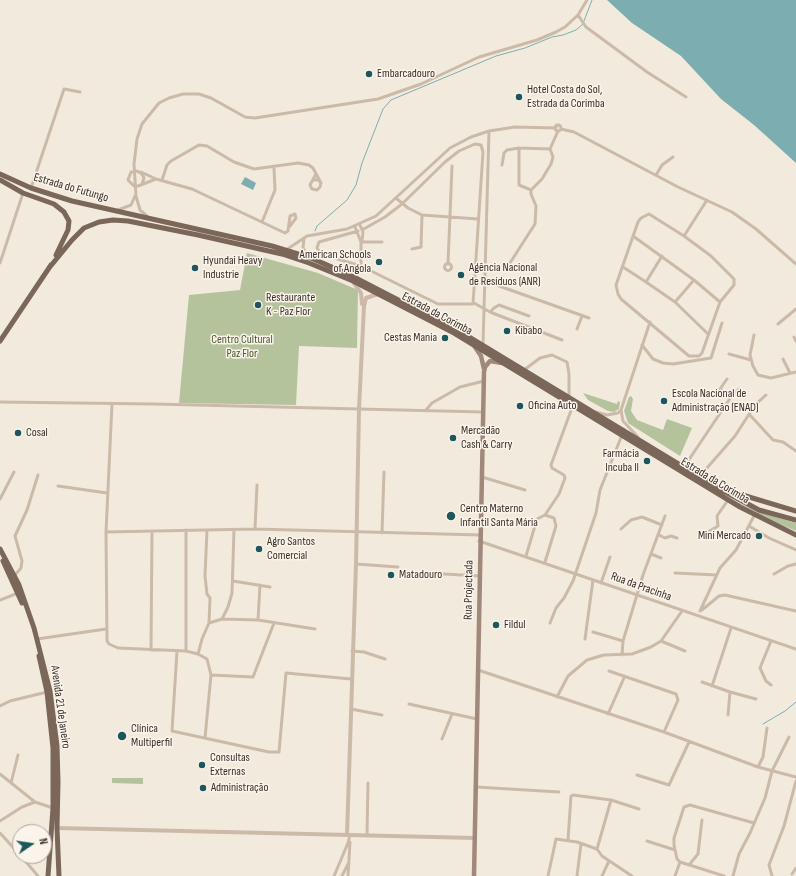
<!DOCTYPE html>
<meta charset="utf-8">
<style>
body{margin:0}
#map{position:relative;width:796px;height:876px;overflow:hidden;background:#f3eade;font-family:"Sofia Sans Condensed",sans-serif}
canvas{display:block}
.north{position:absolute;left:12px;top:824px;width:40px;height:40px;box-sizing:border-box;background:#fbf4eb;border:1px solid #ada59d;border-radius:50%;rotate:77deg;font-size:11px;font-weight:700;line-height:16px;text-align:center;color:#392f29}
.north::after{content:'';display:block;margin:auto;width:14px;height:18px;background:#1d565c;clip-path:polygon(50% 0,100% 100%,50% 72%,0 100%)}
</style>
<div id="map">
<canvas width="796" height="876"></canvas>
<div class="north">N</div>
</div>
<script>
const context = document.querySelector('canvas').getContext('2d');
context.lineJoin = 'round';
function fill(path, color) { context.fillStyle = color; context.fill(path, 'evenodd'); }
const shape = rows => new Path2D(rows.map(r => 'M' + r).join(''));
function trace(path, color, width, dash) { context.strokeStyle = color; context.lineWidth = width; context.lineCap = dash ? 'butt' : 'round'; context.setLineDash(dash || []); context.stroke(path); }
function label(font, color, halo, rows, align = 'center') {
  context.font = font + ' "Sofia Sans Condensed",sans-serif'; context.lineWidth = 3; context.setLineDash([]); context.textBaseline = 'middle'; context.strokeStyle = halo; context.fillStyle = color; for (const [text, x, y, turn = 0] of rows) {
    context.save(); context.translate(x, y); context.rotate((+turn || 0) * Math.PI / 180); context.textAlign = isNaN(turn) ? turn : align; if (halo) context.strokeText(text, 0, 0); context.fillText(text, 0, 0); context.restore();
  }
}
const green = shape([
 [247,253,318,273,358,290,357,348,299,346,296,405,179,403,189,295,240,290],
 [583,393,617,404,618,401,620,402,619,409,614,412,608,411,588,400],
 [631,396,633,399,631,411,637,420,663,430,667,419,692,428,680,456,628,423,624,411,629,397],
 [725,496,756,511,796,523,796,531,772,521],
 [112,778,143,778,143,784,112,783]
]);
const water = shape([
 [607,0,796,0,796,163,754,125,721,99,681,56,632,23],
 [245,177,256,183,253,190,241,184]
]);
const stream = shape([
 [584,21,592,0],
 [315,231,317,226,347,200,356,185,362,163,383,109,391,100,496,56,525,48,552,37,563,35,576,30,583,24],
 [763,724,785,711,796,702]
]);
const minor = shape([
 [578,15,586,27,647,72,686,97],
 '555 128a3 3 0 1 1 6 0a3 3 0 1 1-6 0Z',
 [561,129,574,132,678,187,732,212,756,229,796,264],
 [502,165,504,153,507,150,519,148],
 [141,172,156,179,192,189,285,233,288,231,290,216,295,214,296,218,290,226],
 [656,175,662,165,673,157],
 [162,180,167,165,171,161,199,145,207,146,234,162,254,169,298,163,309,165,313,168,321,183],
 [314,180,318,180,321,183,320,187,317,190,312,189,310,185,316,174],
 [142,184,144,178,142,174,137,171,131,172,128,180,134,186,138,186,156,179],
 [31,188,64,89,80,92],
 [531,190,519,185,519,148,550,149],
 [397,199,408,208,422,215,478,219],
 [118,210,131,205,135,196],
 [649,214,684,236,711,256,734,279,734,285,720,302,702,353,699,356,689,356,621,299,618,294,616,285,638,222,641,218,649,214],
 [147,216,140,210,136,196,134,164,137,139,142,124,159,103,169,98,183,94,199,94,211,98,245,117,255,118,378,99,421,84,479,57,537,40,556,32,565,27,578,15,587,0],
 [262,222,275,190,274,168],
 [360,225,363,232,362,241],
 [355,227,361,242,361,266],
 [358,231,319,242,317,248,321,254,361,266,438,304,473,304,483,152,481,145,475,144,459,151,445,162,402,204,385,217,362,230],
 [633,236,694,280,720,302],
 [684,236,707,200],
 [304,238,303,248,308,256],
 [361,242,382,242],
 [412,249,421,247,422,215],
 [286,250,307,236,347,229,376,216,450,148,471,137,489,131,515,127,556,128],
 [0,263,23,193],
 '444.5 267a3.5 3.5 0 1 1 7 0a3.5 3.5 0 1 1-7 0Z',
 [448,264,452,166],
 [508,266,535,224,536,206,531,194,531,190,542,179,551,164,553,157,550,149,558,131],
 [623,267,646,282,675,302,708,334],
 [485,281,589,318],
 [646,282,662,256],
 [675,302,694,280],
 [474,303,490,312,562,340],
 [490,312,494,308,499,305,529,316],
 [778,324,796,309],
 [577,329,582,316],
 [754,335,750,355,753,366,758,375,771,378,796,372],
 [794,337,796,341],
 [483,345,489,131],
 [642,345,653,359,663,363,673,364,711,358,722,323],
 [729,354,751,360],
 [783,359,790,373],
 [524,370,540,358,552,355,567,362,569,374,569,397],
 [727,379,720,389,731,397],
 [0,402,154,404,483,412],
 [112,404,106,532,107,641,109,644,118,648,186,651,198,654,207,659,211,675,205,738],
 [426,410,432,403,460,387,484,381],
 [596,412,607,415,618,413,621,410],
 [749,414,773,440,783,442,796,451],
 [638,437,623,421,621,410,650,322],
 [684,467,731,397,739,389],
 [482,477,525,490],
 [699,477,735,436,755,405,766,395],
 [58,486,107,493],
 [0,499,14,472],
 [545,515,559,494,565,478,564,475,552,468,551,465,573,405],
 [749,526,769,538,796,550],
 [255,529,257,485],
 [621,529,631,520,642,517,662,525],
 [207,530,205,576,207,594,210,598,209,623],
 [106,532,255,529,480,535],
 [708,532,718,526,717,516,728,500],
 [382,533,384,472],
 [659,535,665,538,671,536,677,538],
 [479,541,796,649],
 [651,554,661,558],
 [526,556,537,519,545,515,554,518,556,526,545,562],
 [356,564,398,567],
 [426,573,480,576],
 [675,573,717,575],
 [774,574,788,566,796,564],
 [15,575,21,568,22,561,15,536,27,510,38,475],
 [233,581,270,587],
 [601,583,610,557],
 [0,600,18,593],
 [702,610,719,596,725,595,796,611],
 [700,611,720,568,736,550,754,516],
 [222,619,228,607,232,593,234,530],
 [258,620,260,585],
 [550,623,556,608,564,598,573,581,596,513,600,490,622,435],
 [593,632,623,641],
 [37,639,106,629],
 [585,639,593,580],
 [661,641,685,651],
 [771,641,760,668,766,681,771,685],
 [151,650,152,531],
 [177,651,172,731,269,752,279,752,286,673,351,679],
 [186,651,186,530],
 [352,651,364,652,385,659],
 [198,654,202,639,209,623,222,619,258,620,315,629],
 [622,655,623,641,643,575,665,516],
 [478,670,664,732,758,767,796,777],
 [609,671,676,694,678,700,664,732],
 [211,675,253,677,274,623],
 [702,682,730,692,756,699],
 [712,686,731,628],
 [557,697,568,676,587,660,604,655,632,654,651,647,661,641,682,611],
 [409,704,477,719],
 [0,706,10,701,47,692],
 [351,709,382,715],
 [608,714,624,678],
 [728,715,730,692],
 [442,739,452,714],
 [758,767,763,757,767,728],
 [0,774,35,802],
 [637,775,669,785,689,742],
 [11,783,18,755],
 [476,787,559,792],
 [0,821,22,807,35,802,53,808],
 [0,833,20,855],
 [367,835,368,783],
 [568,840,571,796,573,795,611,800,639,809],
 [647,841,675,850],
 [597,849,611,800],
 [21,856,38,876],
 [689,865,698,854,702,820],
 [792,874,796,868],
 [334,876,348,843,350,835],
 [342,876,348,864],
 [348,876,350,842],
 [548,876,556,839,577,842,597,849,602,856,632,876],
 [577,876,581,844],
 [602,876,609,861],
 [675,876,680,862],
 [724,876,680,862,677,859,674,845,674,838,684,807,690,805,754,823],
 [733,876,739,854,750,833,765,798,772,771,789,737],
 [772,876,769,865,784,826,796,781]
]);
const tertiary = shape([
 [353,282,361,293,362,304],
 [57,828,475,838],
 [347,835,356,564,359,409,364,306,366,298,378,294]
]);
const secondary = shape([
 [475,347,481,356,484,369],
 [474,876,484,372,485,367,490,361,502,363]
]);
const primary = shape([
 [0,174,31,188,72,201,272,246,311,258,348,274,464,334,718,488,759,510,796,520],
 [0,180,23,193,54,204,64,212,69,221,68,230,56,255],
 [49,268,72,240,84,228,99,222,113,220,128,221,198,235,282,254,309,263,353,281,454,333,740,507,796,535],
 [0,341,51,265],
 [726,490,796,511],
 [0,549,19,585,34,628,50,691,57,746,58,782,57,828,59,876],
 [3,561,22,603],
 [39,656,47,692,53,748,53,808,48,876]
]);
const markers = [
 [369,74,4,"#1d565c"],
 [519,97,4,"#1d565c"],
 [379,262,4,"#1d565c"],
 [195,268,4,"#1d565c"],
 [461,275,4,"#1d565c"],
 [258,305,4,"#1d565c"],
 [507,331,4,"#1d565c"],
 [445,338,4,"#1d565c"],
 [664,401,4,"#1d565c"],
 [520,406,4,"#1d565c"],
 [18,433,4,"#1d565c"],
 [453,438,4,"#1d565c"],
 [647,461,4,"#1d565c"],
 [451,516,5,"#1d565c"],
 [759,536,4,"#1d565c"],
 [259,549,4,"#1d565c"],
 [391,575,4,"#1d565c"],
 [496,625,4,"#1d565c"],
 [122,736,5,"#1d565c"],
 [202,765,4,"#1d565c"],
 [203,788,4,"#1d565c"]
];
const poiNames = [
 ["Embarcadouro",377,74],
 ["Hotel Costa do Sol,",527,90],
 ["Estrada da Corimba",527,104],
 ["American Schools",371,255,"right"],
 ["of Angola",371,269,"right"],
 ["Hyundai Heavy",203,261],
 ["Industrie",203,275],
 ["Agência Nacional",469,268],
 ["de Resíduos (ANR)",469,282],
 ["Restaurante",266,298],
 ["K - Paz Flor",266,312],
 ["Kibabo",515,331],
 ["Cestas Mania",437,338,"right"],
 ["Escola Nacional de",672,394],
 ["Administração (ENAD)",672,408],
 ["Oficina Auto",528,406],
 ["Mercadão",461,431],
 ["Cash & Carry",461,445],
 ["Cosal",26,433],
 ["Farmácia",639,454,"right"],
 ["Incuba II",639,468,"right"],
 ["Centro Materno",460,509],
 ["Infantil Santa Mária",460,523],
 ["Mini Mercado",751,536,"right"],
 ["Agro Santos",267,542],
 ["Comercial",267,556],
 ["Matadouro",399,575],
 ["Fildul",504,625],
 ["Clínica",131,729],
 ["Multiperfil",131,743],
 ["Consultas",210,758],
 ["Externas",210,772],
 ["Administração",211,788]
];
const streetNames = [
 ["Estrada do Futungo",71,188,16],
 ["Estrada da Corimba",437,314,28],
 ["Estrada da Corimba",715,481,31],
 ["Rua da Pracinha",641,587,20],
 ["Rua Projectada",469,590,-89],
 ["Avenida 21 de Janeiro",60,707,82]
];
const parkNames = [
 ["Centro Cultural",242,340],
 ["Paz Flor",242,354]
];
fill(green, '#b5c39d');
fill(water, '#7caeb1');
trace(stream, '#7caeb1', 1);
trace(minor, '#ccbaa9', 3);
trace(tertiary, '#ccbaa9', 4);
trace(secondary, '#a0897a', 4.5);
trace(primary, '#7b665a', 5);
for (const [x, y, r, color] of markers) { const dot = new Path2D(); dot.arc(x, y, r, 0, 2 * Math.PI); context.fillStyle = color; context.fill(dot); trace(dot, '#fbf4eb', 1.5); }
label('12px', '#392f29', '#fbf4eb', poiNames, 'left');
label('12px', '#392f29', '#fbf4eb', streetNames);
label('12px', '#47582c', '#fbf4eb', parkNames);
</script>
